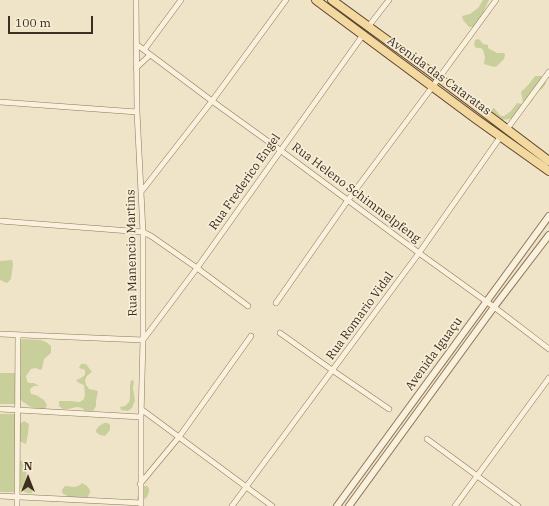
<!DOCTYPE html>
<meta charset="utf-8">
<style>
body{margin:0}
#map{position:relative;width:549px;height:506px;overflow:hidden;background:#f0e4c8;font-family:"IBM Plex Serif",serif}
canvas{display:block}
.north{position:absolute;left:8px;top:458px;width:40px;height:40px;-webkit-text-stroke:3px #f7eed8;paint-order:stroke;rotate:0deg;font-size:11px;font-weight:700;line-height:16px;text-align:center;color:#3d2e20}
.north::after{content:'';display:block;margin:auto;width:14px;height:18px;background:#3d2e20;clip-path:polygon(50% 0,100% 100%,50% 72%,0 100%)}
.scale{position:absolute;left:8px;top:16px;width:85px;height:18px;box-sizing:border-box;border:2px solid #3d2e20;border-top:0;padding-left:5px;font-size:12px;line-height:14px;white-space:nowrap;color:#3d2e20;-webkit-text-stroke:3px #f7eed8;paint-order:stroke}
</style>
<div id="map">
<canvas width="549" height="506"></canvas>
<div class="north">N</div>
<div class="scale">100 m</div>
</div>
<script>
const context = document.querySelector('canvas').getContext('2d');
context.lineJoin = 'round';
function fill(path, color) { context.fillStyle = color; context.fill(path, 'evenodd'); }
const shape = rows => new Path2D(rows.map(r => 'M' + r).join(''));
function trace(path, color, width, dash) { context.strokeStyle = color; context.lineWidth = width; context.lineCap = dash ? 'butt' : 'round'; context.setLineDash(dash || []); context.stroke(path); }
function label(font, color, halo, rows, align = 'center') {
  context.font = font + ' "IBM Plex Serif",serif'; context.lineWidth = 3.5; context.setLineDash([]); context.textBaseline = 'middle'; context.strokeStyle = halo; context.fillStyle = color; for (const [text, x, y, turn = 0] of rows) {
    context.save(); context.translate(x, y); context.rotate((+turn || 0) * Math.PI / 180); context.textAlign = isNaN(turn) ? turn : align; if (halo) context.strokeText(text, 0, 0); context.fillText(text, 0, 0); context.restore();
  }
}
const green = shape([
 [483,0,489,0,480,20,473,27,469,27,463,20,462,16,470,14,478,8],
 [478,39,480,40,483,44,488,45,488,48,497,53,504,53,505,55,504,59,497,66,494,67,484,64,485,57,483,50,481,48,476,48,474,45,475,40],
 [535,76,542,76,545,81,546,83,545,85,542,89,537,91,532,101,524,109,513,118,509,119,502,120,500,122,488,112,489,110,494,108,499,114,501,116,504,116,511,111,517,103,522,104,523,102,521,92,529,84],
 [12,260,13,264,11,279,7,283,0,280,0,261],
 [22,339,41,340,46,342,51,346,51,353,44,359,42,369,40,370,36,368,31,369,26,376,27,381,29,383,34,383,39,386,34,386,30,389,31,394,36,395,44,400,47,405,45,409,40,409,31,407,23,402,20,399,18,395,19,380,21,375,19,343],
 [81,364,86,364,92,372,88,375,87,376,85,380,86,385,89,389,98,391,96,401,96,406,94,410,90,412,86,412,82,408,77,407,68,409,63,409,59,406,59,401,70,401,80,402,84,399,85,394,84,385,79,383,76,380,81,378,85,375,85,370,79,368],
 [0,373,16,373,15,404,0,404],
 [131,380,134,381,133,388,135,401,133,405,132,408,128,411,121,410,120,407,125,406,129,402,130,398,130,385],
 [0,414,17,414,15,492,0,492],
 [24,421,29,424,28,434,26,444,19,441,18,425],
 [104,423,108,423,110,425,110,430,105,436,100,435,96,432,96,430,99,426],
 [18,460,23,461,27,464,27,468,25,483,28,486,33,488,32,493,27,493,23,491,20,488,18,483],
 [82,483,87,486,90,490,90,492,88,497,83,498,69,497,62,493,62,490,65,486,75,487,80,485],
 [142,486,147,486,149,488,149,492,147,497,141,502,137,501,137,499,139,489]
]);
const minor = shape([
 [136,0,137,112,143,232,143,340,141,417,141,506],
 [368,27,389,0],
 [136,44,212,101,280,150,419,253,494,307,549,349],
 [144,50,181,0],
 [136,68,150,55],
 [0,102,137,112],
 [507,129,549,72],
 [141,192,212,101,286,0],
 [0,221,143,232,151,236,197,268,248,306],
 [276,303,348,200,433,86,496,0],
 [280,333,332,370,389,409],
 [0,334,143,340,197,268,363,35],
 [0,409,141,417],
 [141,409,272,506],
 [427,439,518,506],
 [140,484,179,437,251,336],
 [0,496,141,503],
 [17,506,18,335],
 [232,506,419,253,501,136],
 [455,506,549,378]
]);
const tertiary = shape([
 [337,506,549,216],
 [349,506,494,307,549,235]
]);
const primary = shape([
 [316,0,476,119,549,171],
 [332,0,439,78,549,161]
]);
const streetNames = [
 ["Avenida das Cataratas",439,76,36],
 ["Rua Frederico Engel",245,182,-55],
 ["Rua Heleno Schimmelpfeng",356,193,37],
 ["Rua Manencio Martins",132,253,-91],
 ["Rua Romario Vidal",360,316,-54],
 ["Avenida Iguaçu",434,354,-54]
];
fill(green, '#c9cf9b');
trace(minor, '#8d765c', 6);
trace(tertiary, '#8d765c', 8);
trace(primary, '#5b4430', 10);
trace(minor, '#faf1dc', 5);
trace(tertiary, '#faf1dc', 6);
trace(primary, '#f3d9a0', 8);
label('12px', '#3d2e20', '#f7eed8', streetNames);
</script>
